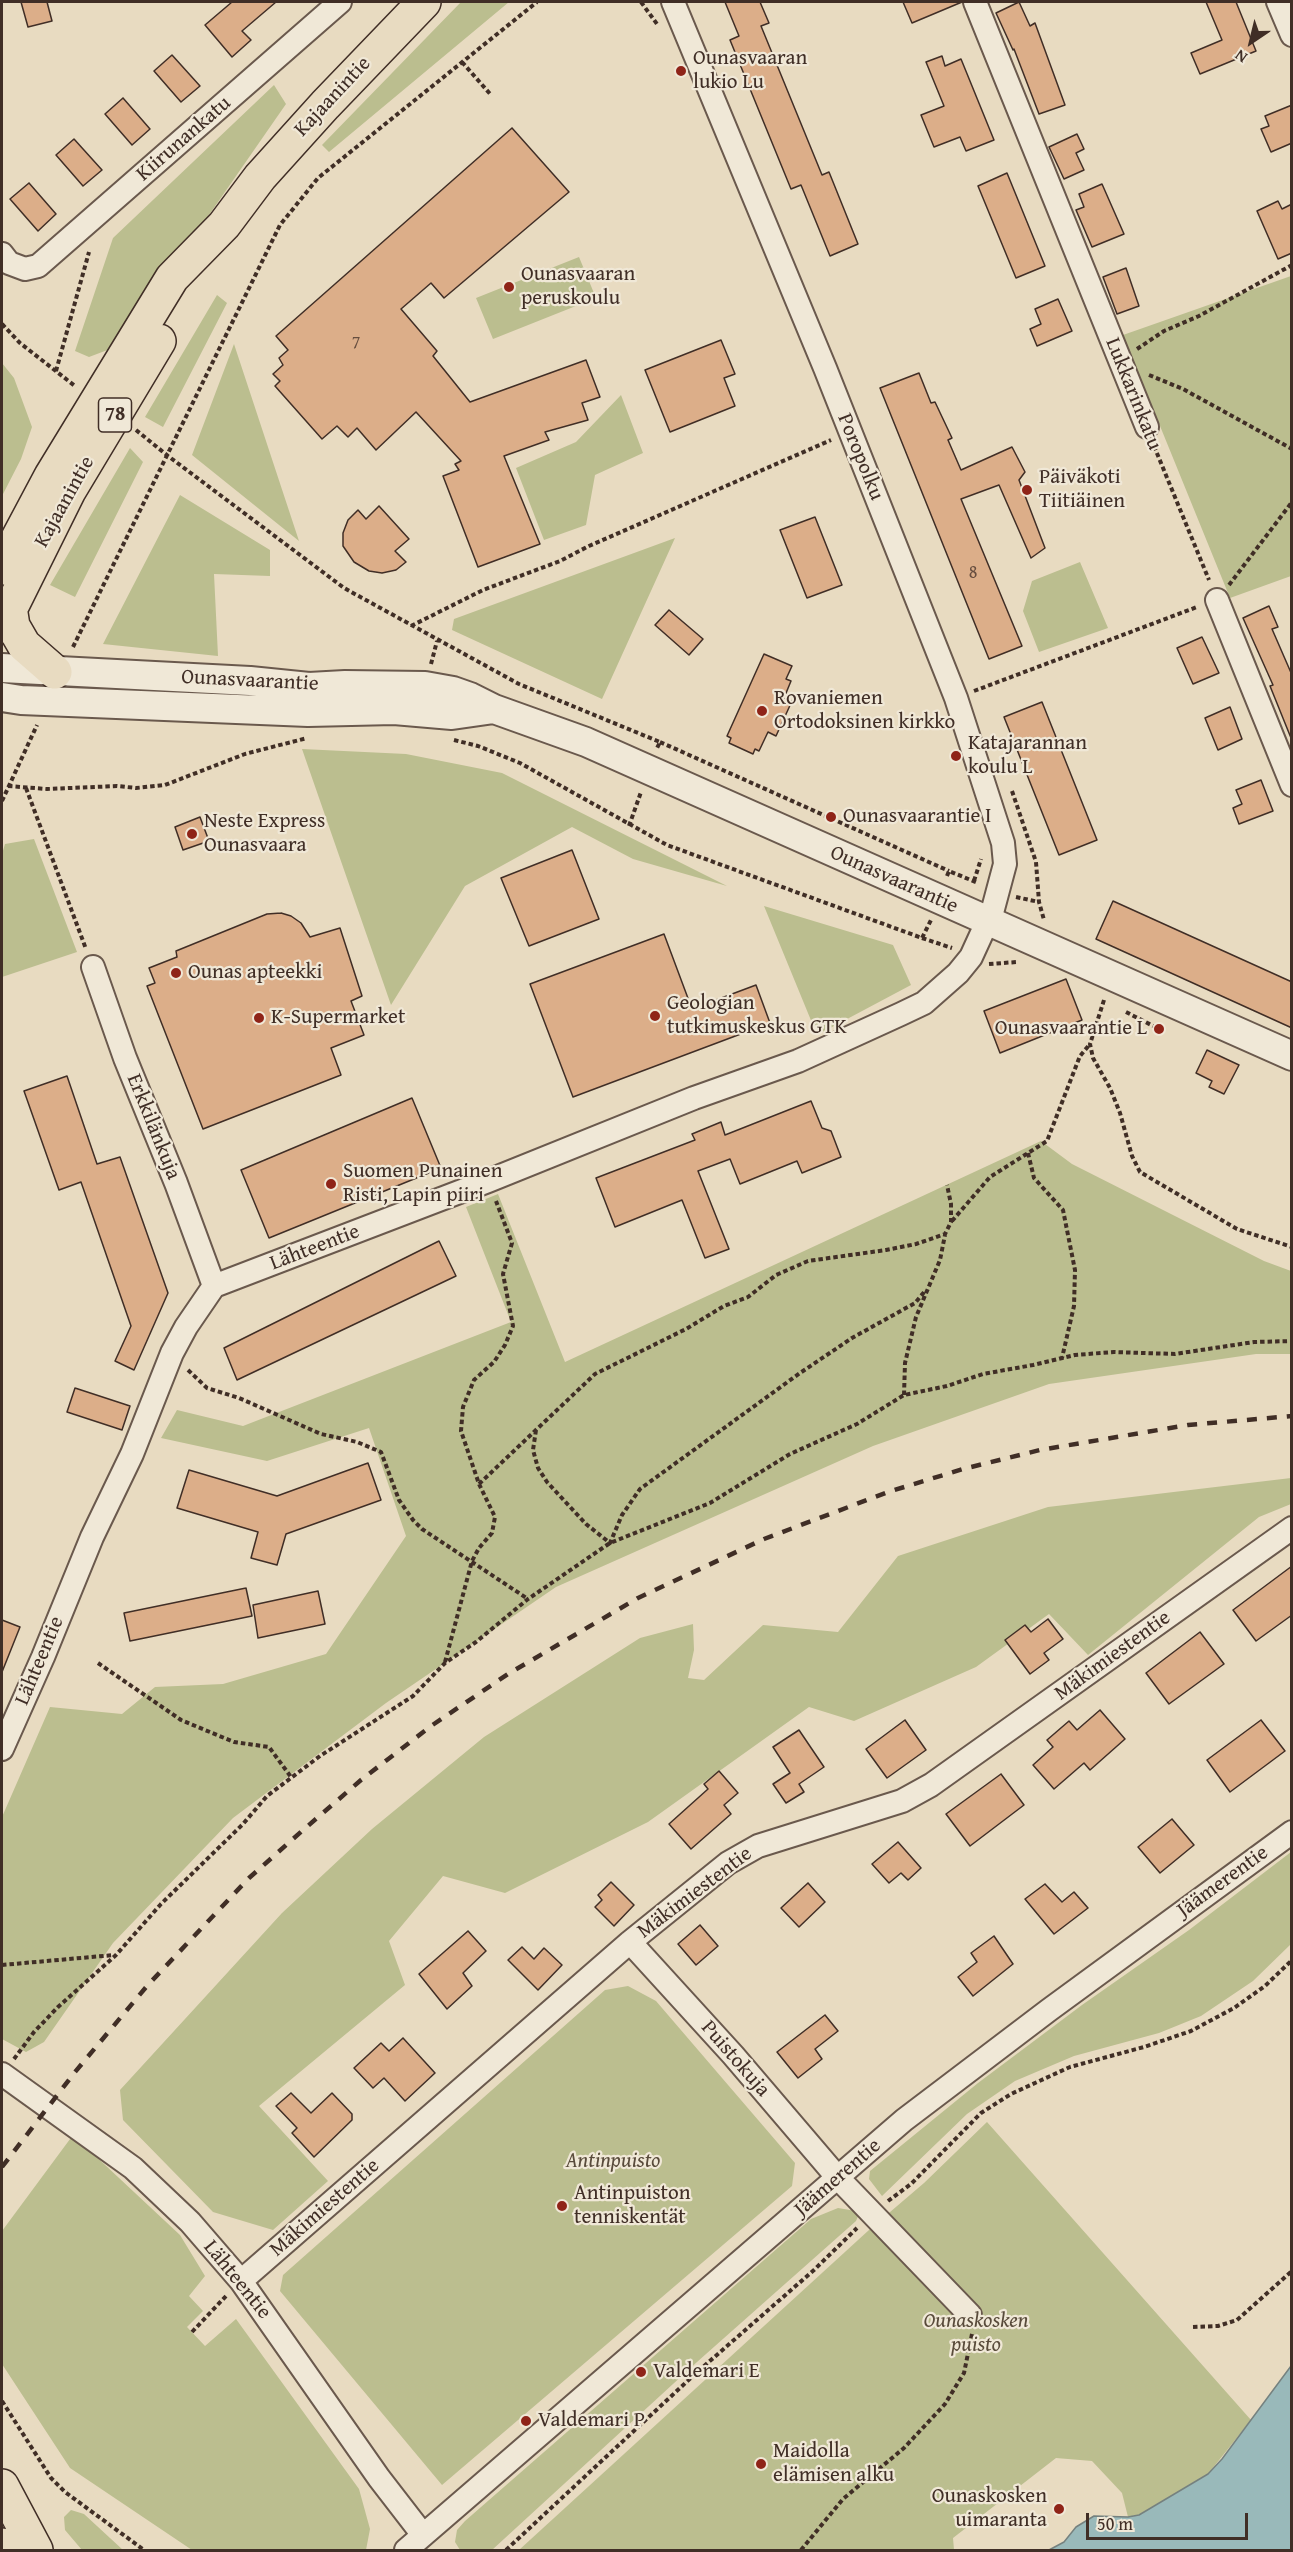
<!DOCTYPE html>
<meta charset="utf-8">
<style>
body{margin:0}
#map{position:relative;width:1293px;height:2552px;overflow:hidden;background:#e8dbc1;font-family:"Gentium Book Plus",serif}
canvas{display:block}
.frame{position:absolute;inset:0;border:3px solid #402e26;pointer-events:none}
.north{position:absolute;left:1221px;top:12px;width:60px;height:60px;-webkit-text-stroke:4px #f0e8d7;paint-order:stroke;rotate:215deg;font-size:16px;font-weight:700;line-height:24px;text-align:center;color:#402e26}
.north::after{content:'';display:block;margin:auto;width:21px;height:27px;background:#402e26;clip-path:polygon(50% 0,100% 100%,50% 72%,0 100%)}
.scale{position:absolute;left:1086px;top:2513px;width:162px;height:27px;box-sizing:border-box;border:3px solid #402e26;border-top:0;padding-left:8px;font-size:18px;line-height:21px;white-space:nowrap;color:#402e26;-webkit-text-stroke:4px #f0e8d7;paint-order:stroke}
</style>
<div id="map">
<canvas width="1293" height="2552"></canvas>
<div class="frame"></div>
<div class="north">N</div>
<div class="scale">50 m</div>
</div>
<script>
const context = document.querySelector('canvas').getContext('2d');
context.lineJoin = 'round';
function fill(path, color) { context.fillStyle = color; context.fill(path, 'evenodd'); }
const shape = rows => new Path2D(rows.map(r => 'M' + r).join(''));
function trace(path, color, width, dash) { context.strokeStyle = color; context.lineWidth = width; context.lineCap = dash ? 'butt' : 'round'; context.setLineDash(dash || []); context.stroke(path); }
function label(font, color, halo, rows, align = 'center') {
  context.font = font + ' "Gentium Book Plus",serif'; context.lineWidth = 4.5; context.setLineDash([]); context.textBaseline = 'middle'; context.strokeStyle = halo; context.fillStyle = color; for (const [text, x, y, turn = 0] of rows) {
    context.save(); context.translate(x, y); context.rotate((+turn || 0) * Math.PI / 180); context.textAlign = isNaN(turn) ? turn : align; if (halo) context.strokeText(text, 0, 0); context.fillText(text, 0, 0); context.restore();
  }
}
const green = shape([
 [461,2,509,2,329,152,322,145],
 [274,85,286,104,118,346,89,357,75,351,113,238],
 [579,257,596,298,493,339,476,298],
 [1291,276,1291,576,1230,598,1123,335],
 [217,295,227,303,163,427,145,417],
 [234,344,299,541,192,455],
 [2,363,14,378,32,427,21,459,2,496],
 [621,395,643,453,595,475,586,525,544,540,516,468,576,442],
 [130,448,143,462,75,597,50,585],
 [180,495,270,550,270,576,214,574,218,656,103,644],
 [675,538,602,699,452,630,454,619],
 [1080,562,1108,628,1039,652,1023,611,1032,581],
 [302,749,406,754,502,773,727,886,633,859,572,827,465,886,391,1005],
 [34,839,77,952,2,977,2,854,5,844],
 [764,906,893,945,911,985,817,1035],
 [1041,1141,1072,1164,1264,1261,1291,1271,1291,1354,1256,1354,1049,1384,873,1446,556,1587,386,1703,233,1818,113,1943,44,2042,26,2052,2,2039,2,1817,50,1707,122,1714,155,1687,223,1684,326,1654,406,1536,369,1428,267,1461,161,1438,177,1410,243,1426,511,1322,466,1207,498,1194,565,1362],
 [1291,1478,1291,1504,1259,1517,1088,1655,1049,1614,976,1667,854,1721,809,1707,648,1822,505,1893,443,1876,389,1941,405,1985,259,2106,328,2181,273,2230,213,2212,123,2120,120,2090,282,1913,372,1829,484,1737,640,1638,693,1624,694,1650,688,1678,704,1680,763,1625,838,1632,898,1556,1048,1507],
 [1291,1852,1291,1944,1253,1981,1201,2016,1159,2033,1074,2056,1015,2081,967,2114,882,2196,869,2179,870,2171,978,2083,1082,2005,1189,1930],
 [628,1986,656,2001,795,2163,792,2186,442,2485,280,2291,283,2275,605,1990],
 [987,2122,1251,2420,1208,2474,1139,2515,1128,2517,1122,2493,1092,2461,1056,2458,953,2538,954,2550,519,2550,869,2230,924,2183],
 [73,2135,180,2235,205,2276,189,2296,203,2311,187,2327,205,2346,236,2319,359,2489,370,2529,366,2550,192,2550,70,2468,2,2364,2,2231],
 [838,2208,856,2211,859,2214,856,2221,697,2362,492,2550,460,2550,455,2542,457,2530,465,2521,811,2219],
 [71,2510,84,2514,123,2550,82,2550,65,2530,64,2517]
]);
const water = shape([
 [1291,2366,1291,2550,1049,2550,1064,2542,1076,2527,1094,2516,1128,2517,1139,2515,1208,2474,1222,2459,1291,2366]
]);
const building = shape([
 [21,2,47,2,52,21,28,27,21,2],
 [232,2,276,2,242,31,251,40,232,57,205,25,232,2],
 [725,2,760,2,769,23,761,26,822,175,829,172,858,244,830,256,801,185,791,189,730,40,739,36,725,2],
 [903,2,962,2,912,23,903,2],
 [1019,2,1030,26,1035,23,1065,105,1039,114,1014,49,1013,50,996,13,1019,2],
 [1206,2,1236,2,1256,51,1200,74,1191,53,1222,40,1206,2],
 [172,55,200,86,181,102,154,71,172,55],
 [942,56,945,66,961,59,994,140,966,151,960,137,934,147,921,115,944,106,926,62,942,56],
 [123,98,150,129,132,145,105,114,123,98],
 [1292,105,1292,143,1271,152,1261,129,1269,126,1265,116,1292,105],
 [512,128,569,192,444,298,431,283,401,309,437,351,433,356,470,402,586,360,600,397,582,403,588,420,545,432,549,440,504,456,540,544,478,567,443,476,459,470,455,464,461,461,416,412,376,450,357,428,348,437,337,426,322,439,275,386,280,381,273,374,283,365,279,358,288,350,276,336,512,128],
 [1077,134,1084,149,1076,153,1084,170,1064,179,1049,147,1077,134],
 [74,139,102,170,83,186,56,155,74,139],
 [1007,173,1045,266,1016,278,978,186,1007,173],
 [29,183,56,214,38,231,10,199,29,183],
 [1102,184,1124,234,1092,247,1076,210,1084,207,1079,194,1102,184],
 [1278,201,1282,209,1292,204,1292,253,1278,259,1257,211,1278,201],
 [1126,268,1139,306,1117,314,1103,277,1126,268],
 [1058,299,1072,331,1037,346,1030,329,1041,324,1035,309,1058,299],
 [721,340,735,374,724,378,735,406,670,432,645,370,721,340],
 [919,373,931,403,935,402,952,438,948,440,961,470,1012,447,1025,472,1019,480,1045,548,1031,558,999,485,961,499,1022,646,989,659,880,388,919,373],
 [379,506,409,539,395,551,406,562,396,570,382,573,369,571,354,562,343,546,343,533,348,520,358,510,366,519,379,506],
 [815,517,842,585,807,598,780,530,815,517],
 [1269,606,1278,627,1272,629,1292,675,1291,738,1270,686,1273,685,1243,618,1269,606],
 [669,610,703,639,689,655,655,625,669,610],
 [1202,637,1219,673,1193,684,1177,648,1202,637],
 [764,654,792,666,786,679,791,681,784,698,792,701,776,736,768,732,759,751,755,749,753,754,729,743,731,738,727,736,764,654],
 [1042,702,1097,840,1059,855,1004,717,1042,702],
 [1230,707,1242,739,1218,750,1205,718,1230,707],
 [1261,780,1273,811,1239,824,1233,808,1242,804,1236,790,1261,780],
 [200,817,209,841,183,850,175,827,200,817],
 [572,850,599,919,529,946,501,878,572,850],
 [1113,901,1292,982,1292,1028,1096,939,1113,901],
 [281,913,291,916,301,923,310,937,340,928,362,996,351,1001,364,1035,331,1048,341,1075,203,1129,147,986,155,983,149,968,177,957,176,951,267,914,281,913],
 [664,934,692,1009,756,985,770,1023,573,1097,530,984,664,934],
 [1066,979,1082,1020,1000,1053,984,1011,1066,979],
 [1207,1050,1239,1065,1224,1094,1209,1087,1212,1081,1196,1073,1207,1050],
 [67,1076,97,1164,120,1157,168,1293,134,1370,115,1361,131,1326,81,1182,59,1190,24,1091,67,1076],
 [412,1098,441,1168,269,1238,241,1170,412,1098],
 [811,1101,822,1128,831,1131,841,1157,802,1173,797,1161,740,1184,730,1159,698,1171,729,1249,705,1258,682,1200,615,1227,596,1178,695,1140,692,1134,721,1122,725,1135,811,1101],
 [439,1241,456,1276,237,1380,224,1348,439,1241],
 [75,1388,130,1406,122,1430,67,1412,75,1388],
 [368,1463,381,1500,286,1534,277,1565,251,1558,258,1532,177,1508,189,1470,277,1496,368,1463],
 [1292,1566,1292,1615,1256,1641,1233,1610,1292,1566],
 [246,1588,252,1616,130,1641,124,1613,246,1588],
 [318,1591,325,1624,258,1638,253,1605,318,1591],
 [1048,1619,1063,1639,1044,1653,1049,1660,1030,1674,1005,1640,1025,1625,1031,1632,1048,1619],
 [2,1620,20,1627,2,1672,2,1620],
 [1200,1632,1224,1664,1169,1704,1146,1673,1200,1632],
 [1100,1710,1125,1739,1090,1770,1084,1763,1054,1789,1033,1765,1053,1747,1047,1740,1069,1721,1077,1730,1100,1710],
 [905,1720,926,1750,887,1778,866,1749,905,1720],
 [1261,1720,1285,1751,1230,1792,1207,1760,1261,1720],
 [799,1730,824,1767,799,1784,804,1792,786,1803,773,1784,790,1773,773,1747,799,1730],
 [719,1771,738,1793,724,1805,731,1814,691,1849,669,1824,708,1789,704,1784,719,1771],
 [1001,1774,1024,1805,970,1846,946,1814,1001,1774],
 [1172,1819,1194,1845,1160,1873,1138,1847,1172,1819],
 [898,1842,921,1868,908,1880,901,1873,889,1883,872,1864,898,1842],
 [611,1882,634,1905,614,1926,595,1907,602,1900,598,1895,611,1882],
 [808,1883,825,1902,799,1927,781,1908,808,1883],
 [1045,1884,1062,1902,1074,1892,1088,1908,1054,1934,1025,1899,1045,1884],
 [700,1925,718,1946,696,1965,678,1944,700,1925],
 [468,1931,486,1951,463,1973,472,1986,447,2009,419,1974,468,1931],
 [994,1936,1013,1964,973,1996,958,1977,977,1962,971,1953,994,1936],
 [522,1947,534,1959,544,1948,562,1965,538,1990,508,1960,522,1947],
 [825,2015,838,2031,815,2049,822,2059,798,2078,777,2052,825,2015],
 [403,2038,435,2073,405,2101,384,2078,373,2088,354,2068,381,2043,389,2051,403,2038],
 [291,2093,311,2113,332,2093,352,2114,352,2120,314,2157,292,2133,297,2128,276,2106,291,2093]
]);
const path = shape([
 [641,2,657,24],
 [462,62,491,95],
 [2,324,20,343,75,386],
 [1137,349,1164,331,1199,316,1292,265],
 [56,371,89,252],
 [1149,375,1183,389,1292,449],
 [136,430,168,456,344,588,519,684,660,742,657,748],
 [1154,446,1209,580],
 [1229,585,1292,502],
 [411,626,483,590,560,561,589,546,831,440],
 [73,647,280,225,318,178,537,2],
 [431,664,437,641],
 [974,691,1197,607],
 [454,740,478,746,520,763,667,845,922,938,931,920],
 [660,742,949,871],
 [8,786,47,789,117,786,136,788,165,785,245,754,307,738],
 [26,788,86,949],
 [1012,791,1036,862,1039,902,1044,920],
 [2,801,37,725],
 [629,826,641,792],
 [947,876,949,871,978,883],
 [974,881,981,859],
 [1016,897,1039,902],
 [922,938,952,948],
 [989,964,1017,962],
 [1104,1000,1090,1044,1093,1058,1110,1088,1120,1113,1132,1156,1140,1172,1237,1229,1292,1247],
 [1126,1012,1159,1029],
 [1028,1153,1034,1178,1063,1210,1075,1270,1074,1306,1062,1358],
 [952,1221,990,1177,1047,1141,1080,1056,1090,1044],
 [188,1370,207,1388,239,1398,321,1434,357,1442,381,1452,399,1500,413,1520,422,1529,528,1599],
 [904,1395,905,1363,916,1317,940,1260,945,1235],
 [536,1430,533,1450,538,1468,547,1482,586,1524,610,1543,622,1515,640,1489,800,1373,852,1338,915,1303,925,1291],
 [479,1484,595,1374,686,1329,724,1306,748,1297,776,1275,808,1261,886,1250,916,1244,945,1234,951,1222,951,1204,947,1185],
 [445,1662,472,1561,479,1548,492,1533,495,1517,479,1484,461,1431,463,1407,474,1380,494,1362,505,1345,513,1326,503,1274,512,1243,496,1201],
 [98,1663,181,1720,234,1742,269,1747,291,1777],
 [2,1965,114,1955],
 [14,2059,34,2032,58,2007,116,1955,161,1904,243,1824,267,1796,320,1756,413,1696,445,1663,476,1642,528,1599,610,1543,710,1503,790,1454,857,1424,904,1395,947,1386,983,1374,1033,1365,1075,1355,1114,1352,1175,1354,1254,1342,1292,1341],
 [888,2201,911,2184,981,2113,1011,2094,1070,2067,1144,2047,1191,2031,1234,2008,1265,1986,1292,1960],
 [1193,2327,1218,2326,1237,2320,1292,2271],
 [192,2332,226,2296],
 [2,2401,51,2478,65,2492,144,2550],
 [506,2550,695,2374,814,2270,857,2228],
 [801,2550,843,2499,904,2448,945,2404,964,2373,972,2334]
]);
const minor = shape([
 [975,2,1147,427],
 [1278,2,1292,35],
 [2,254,9,263,25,269,38,266,340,2],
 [1217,600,1292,785],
 [93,967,125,1058,176,1183,214,1286],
 [2,1749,43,1657,92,1537,132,1454,172,1353,186,1327,214,1286,488,1181,694,1098,798,1061,901,1014,924,1003,958,973,971,957,993,909,1005,864,1003,843,956,698,825,368,673,2],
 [630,1942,733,2055,838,2178,970,2315],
 [2,2074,133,2168,190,2222,241,2281,379,2478,423,2535],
 [241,2281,630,1942,728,1863,758,1846,902,1801,931,1785,1292,1528],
 [406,2550,904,2120,1049,2010,1292,1832]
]);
const tertiary = shape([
 [2,668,250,681,309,687,345,685,425,686,453,691,470,697,494,709,586,742,1292,1056],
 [2,697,21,700,308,712,394,710,452,715,494,709]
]);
const primary = shape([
 [2,568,51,476,172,278,224,225,260,177,325,105,424,2],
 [10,607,13,626,24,645,55,672],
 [2,626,69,491,159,341],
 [2,2486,36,2550],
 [2,2545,5,2550]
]);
const rail = shape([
 [2,2167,75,2072,147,1986,249,1878,302,1831,361,1780,431,1726,508,1674,638,1598,764,1539,888,1492,963,1469,1040,1450,1188,1425,1292,1416]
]);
const markers = [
 [681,71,6,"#8f2418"],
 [509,287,6,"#8f2418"],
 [1027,490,6,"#8f2418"],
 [762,711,6,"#8f2418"],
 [956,756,6,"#8f2418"],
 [831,817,6,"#8f2418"],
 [192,834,6,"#8f2418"],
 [176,973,6,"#8f2418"],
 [655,1016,6,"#8f2418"],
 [259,1018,6,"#8f2418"],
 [1159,1029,6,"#8f2418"],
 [331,1184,6,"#8f2418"],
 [562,2206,6,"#8f2418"],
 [641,2372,6,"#8f2418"],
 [526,2421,6,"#8f2418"],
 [761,2464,6,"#8f2418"],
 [1059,2509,6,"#8f2418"]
];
const numberNames = [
 ["7",356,343],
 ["8",973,573]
];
const shields = [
 [115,415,33]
];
const shieldNames = [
 ["78",115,415]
];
const poiNames = [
 ["Ounasvaaran",693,59],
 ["lukio Lu",693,83],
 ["Ounasvaaran",521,275],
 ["peruskoulu",521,299],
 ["Päiväkoti",1039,478],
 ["Tiitiäinen",1039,502],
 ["Rovaniemen",774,699],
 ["Ortodoksinen kirkko",774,723],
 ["Katajarannan",968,744],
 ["koulu L",968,768],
 ["Ounasvaarantie I",843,817],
 ["Neste Express",204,822],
 ["Ounasvaara",204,846],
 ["Ounas apteekki",188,973],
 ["Geologian",667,1004],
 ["tutkimuskeskus GTK",667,1028],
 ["K-Supermarket",271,1018],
 ["Ounasvaarantie L",1147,1029,"right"],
 ["Suomen Punainen",343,1172],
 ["Risti, Lapin piiri",343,1196],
 ["Antinpuiston",574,2194],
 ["tenniskentät",574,2218],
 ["Valdemari E",653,2372],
 ["Valdemari P",538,2421],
 ["Maidolla",773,2452],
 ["elämisen alku",773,2476],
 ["Ounaskosken",1047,2497,"right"],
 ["uimaranta",1047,2521,"right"]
];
const streetNames = [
 ["Kajaanintie",333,97,-47],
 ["Kiirunankatu",184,139,-41],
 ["Lukkarinkatu",1133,394,68],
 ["Poropolku",860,457,68],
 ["Kajaanintie",65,502,-61],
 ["Ounasvaarantie",250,681,3],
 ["Ounasvaarantie",894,880,24],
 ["Erkkilänkuja",153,1127,68],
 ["Lähteentie",315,1248,-21],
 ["Mäkimiestentie",1113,1656,-36],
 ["Lähteentie",40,1661,-67],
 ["Jäämerentie",1223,1882,-36],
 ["Mäkimiestentie",695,1893,-37],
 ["Puistokuja",735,2059,49],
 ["Jäämerentie",838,2178,-41],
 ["Mäkimiestentie",325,2208,-41],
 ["Lähteentie",237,2280,51]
];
const parkNames = [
 ["Antinpuisto",613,2162],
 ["Ounaskosken",976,2322],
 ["puisto",976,2346]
];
fill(green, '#bbbe8f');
fill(water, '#99b9ba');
trace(water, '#75817f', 1.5);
fill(building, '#dcae89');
trace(building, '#402e26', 1.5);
trace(minor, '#6a594d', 26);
trace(tertiary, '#6a594d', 32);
trace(primary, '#402e26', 36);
trace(path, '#402e26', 4, [4.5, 3]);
trace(minor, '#f0e8d7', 22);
trace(tertiary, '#f0e8d7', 28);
trace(primary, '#e8dbc1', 33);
trace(rail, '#402e26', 4.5, [10, 10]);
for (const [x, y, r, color] of markers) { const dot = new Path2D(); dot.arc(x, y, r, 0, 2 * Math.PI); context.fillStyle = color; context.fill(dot); trace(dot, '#f0e8d7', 2); }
label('18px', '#674e3f', null, numberNames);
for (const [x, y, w] of shields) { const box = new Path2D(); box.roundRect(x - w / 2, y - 17, w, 34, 4.5); context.fillStyle = '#f0e8d7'; context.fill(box); trace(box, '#402e26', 1.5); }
label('bold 20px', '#402e26', null, shieldNames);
label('21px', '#402e26', '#f0e8d7', poiNames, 'left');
label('21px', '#402e26', '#f0e8d7', streetNames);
label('italic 21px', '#594b3b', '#f0e8d7', parkNames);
</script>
